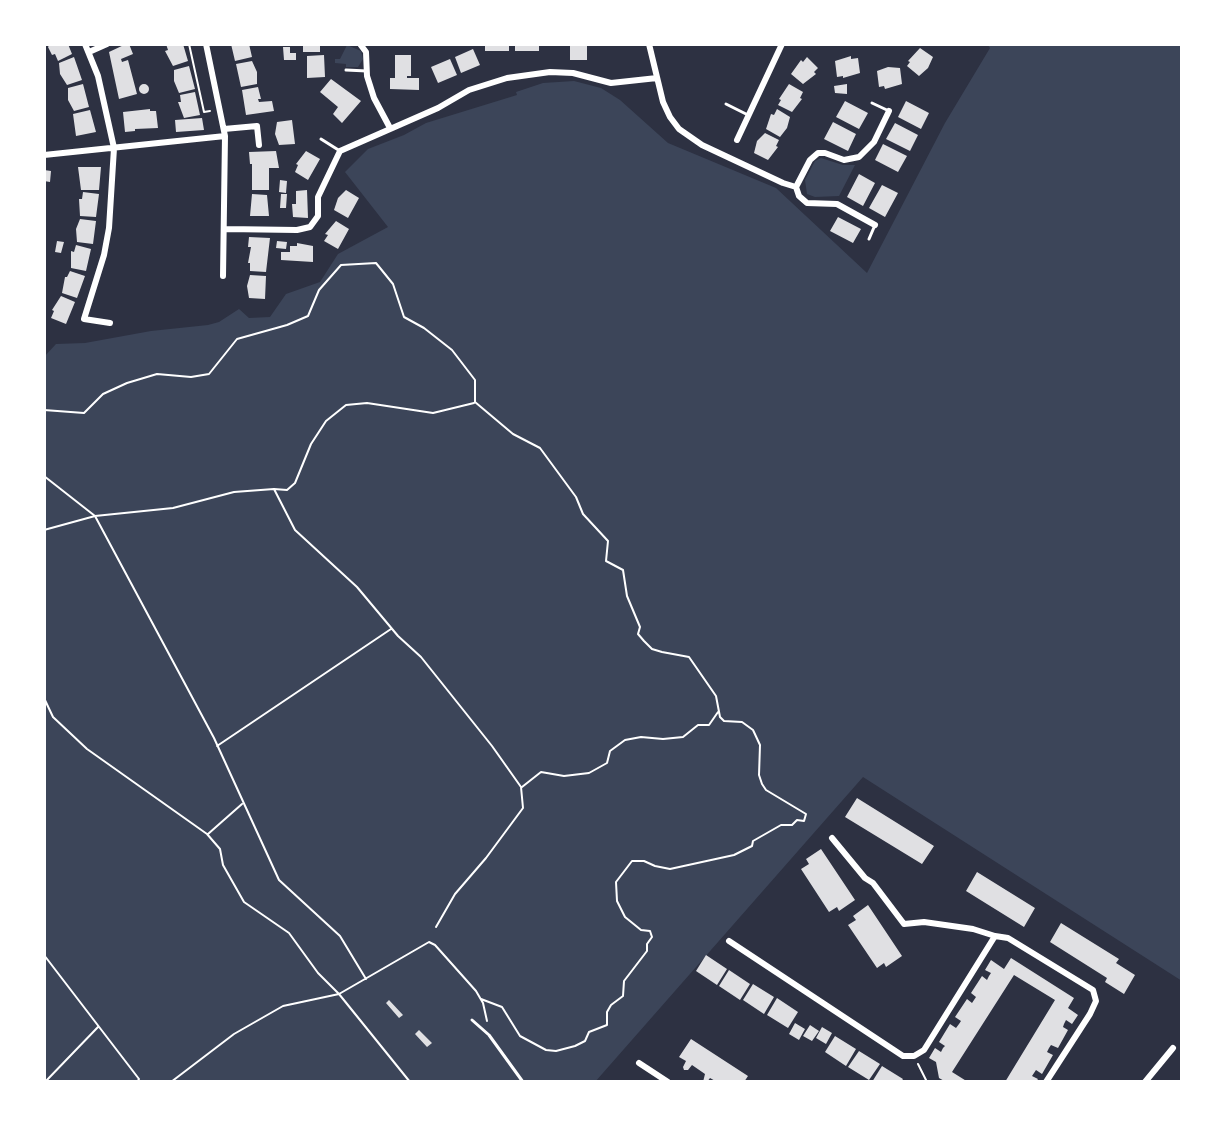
<!DOCTYPE html>
<style>
body{margin:0}
#map{position:relative;width:1226px;height:1126px;overflow:hidden;background:#2d3142;font-family:"Fira Sans Condensed",sans-serif}
canvas{display:block}
.frame{position:absolute;inset:0;border:46px solid #fff;pointer-events:none}
</style>
<div id="map">
<canvas width="1226" height="1126"></canvas>
<div class="frame"></div>
</div>
<script>
const context = document.querySelector('canvas').getContext('2d');
context.lineJoin = 'round';
function fill(path, color) { context.fillStyle = color; context.fill(path, 'evenodd'); }
const shape = rows => new Path2D(rows.map(r => 'M' + r).join(''));
function trace(path, color, width, dash) { context.strokeStyle = color; context.lineWidth = width; context.lineCap = dash ? 'butt' : 'round'; context.setLineDash(dash || []); context.stroke(path); }
const green = shape([
 [987,44,1182,44,1182,981,863,777,595,1082,44,1082,44,357,56,344,85,343,151,331,208,325,219,322,239,309,249,318,270,317,286,294,320,282,338,254,388,227,345,172,368,149,404,135,426,123,517,95,516,92,543,83,574,81,601,88,620,100,668,143,776,188,867,273,945,123,990,48],
 [347,45,361,51,363,59,358,67,346,67,346,64,335,63,335,59,340,59],
 [821,158,843,165,855,165,839,196,815,197,807,194,805,180,815,161]
]);
const building = shape([
 [50,44,68,44,72,54,58,61,55,54,52,55,48,47],
 [126,44,129,44,133,54,121,59,122,62,128,60,137,94,119,99,109,52],
 [166,44,183,44,188,61,173,66,165,51,168,50],
 [231,44,249,44,252,57,235,61],
 [303,44,320,44,320,52,303,52],
 [485,44,509,44,509,51,485,51],
 [515,44,539,44,539,51,515,51],
 [570,44,587,44,587,60,570,60],
 [283,47,290,47,290,53,296,53,296,60,284,60],
 [920,48,933,57,928,68,919,76,907,66,910,62,908,61],
 [473,49,480,65,461,73,455,57],
 [324,55,325,77,307,78,307,56],
 [395,55,411,55,411,76,407,76,407,78,419,78,419,90,390,89,390,78,395,78],
 [851,56,851,59,858,58,860,73,843,78,843,76,837,77,835,61],
 [74,57,82,80,67,85,60,74,59,63],
 [807,57,818,68,814,72,816,74,803,84,791,74,801,60,803,62],
 [450,59,457,75,438,83,431,67],
 [252,61,257,72,257,84,241,87,236,64],
 [189,66,195,89,179,93,174,81,174,70],
 [888,67,900,68,902,84,885,89,884,86,879,87,877,71],
 [331,79,361,101,342,123,333,114,338,107,320,92],
 '139 89a5 5 0 1 1 10 0a5 5 0 1 1-10 0Z',
 [83,84,89,107,74,111,68,100,68,88],
 [789,84,803,92,800,98,802,99,792,112,778,105,781,100,779,99],
 [847,84,847,94,835,93,834,86],
 [258,87,261,99,258,99,259,102,272,101,274,111,246,115,242,90],
 [195,92,200,115,184,118,178,102,181,102,180,95],
 [845,101,868,113,859,129,836,117],
 [906,101,929,113,921,129,898,117],
 [150,109,150,111,156,111,158,128,135,129,135,131,125,132,123,112],
 [777,109,790,117,787,128,780,137,766,129,771,114,774,115],
 [90,110,96,132,76,136,73,114],
 [202,118,204,130,176,132,175,120],
 [292,120,295,144,279,145,275,134,277,122],
 [833,122,856,134,848,151,824,139],
 [895,123,918,135,910,151,886,139],
 [765,133,779,140,776,146,778,147,768,160,754,153,757,141],
 [883,144,907,156,898,172,875,160],
 [276,151,279,168,269,168,269,190,252,190,252,164,250,164,249,152],
 [306,151,320,159,308,180,295,172,298,165,296,164],
 [78,167,101,167,99,190,81,190],
 [44,170,51,171,50,182,44,181],
 [859,174,875,183,863,206,847,197],
 [280,180,287,181,286,193,279,192],
 [882,185,898,193,885,217,869,208],
 [307,190,308,218,293,217,292,204,296,204,296,191],
 [346,190,359,198,348,218,334,210,338,198],
 [83,192,99,194,96,217,80,216,79,199,82,199],
 [252,194,267,195,269,216,250,216],
 [281,194,287,194,286,208,280,208],
 [838,217,861,229,853,243,830,231],
 [80,219,96,221,93,244,77,242,76,229],
 [336,221,349,229,338,249,324,241,328,235,325,234],
 [249,237,270,238,266,272,250,271,250,263,248,263,251,247,248,247],
 [57,241,64,242,61,253,55,252],
 [277,241,287,242,286,249,276,248],
 [297,243,313,246,313,262,281,260,281,252,290,252,290,246,297,246],
 [76,245,91,249,86,271,71,268,71,251,74,252],
 [70,271,85,276,77,298,62,293,65,277,67,277],
 [250,275,266,276,265,299,249,298,247,286],
 [61,296,75,302,66,324,51,318,54,311,52,310],
 [857,798,934,846,922,864,845,817],
 [821,849,855,900,839,911,837,907,829,912,801,869,809,864,806,859],
 [977,872,1035,908,1024,927,966,891],
 [868,905,902,956,886,967,884,963,877,968,848,925,856,920,853,916],
 [1061,923,1119,959,1116,963,1135,975,1124,994,1105,982,1107,978,1050,942],
 [706,955,727,969,717,985,696,971],
 [1011,958,1074,998,1068,1008,1078,1015,1072,1024,1066,1020,1064,1024,1063,1027,1068,1030,1058,1048,1051,1045,1049,1048,1047,1052,1053,1055,1042,1074,1036,1070,1032,1076,1038,1079,1036,1082,1005,1082,1055,1000,1014,975,952,1072,968,1082,946,1082,939,1078,936,1062,929,1058,935,1048,941,1052,943,1048,945,1046,939,1042,950,1024,956,1028,959,1024,961,1021,955,1017,967,999,972,1003,976,997,971,993,982,976,987,980,989,976,991,973,985,970,991,960,1004,969],
 [729,970,750,984,740,1000,719,986],
 [753,984,774,997,764,1014,743,1000],
 [777,998,798,1012,788,1028,767,1015],
 [389,1000,403,1015,399,1018,386,1003],
 [795,1023,805,1029,799,1040,789,1034],
 [810,1025,819,1031,812,1041,803,1036],
 [822,1027,832,1033,826,1044,816,1038],
 [419,1030,432,1043,427,1047,415,1034],
 [835,1036,856,1049,846,1066,825,1052],
 [691,1039,748,1076,744,1082,717,1082,710,1078,707,1082,703,1082,705,1074,692,1065,688,1070,684,1070,683,1067,686,1061,679,1057],
 [859,1051,880,1064,869,1080,848,1067],
 [882,1066,903,1079,901,1082,872,1082]
]);
const path = shape([
 [189,44,204,112,210,111],
 [44,410,84,413,103,394,127,383,157,374,191,377,209,374,237,339,287,325,308,316,319,290,341,265,376,263,393,284,404,317,424,328,452,350,475,380,475,402,513,434,540,448,576,497,583,514,608,541,606,561,623,570,627,596,640,627,638,634,644,641,652,649,662,652,689,657,716,696,720,717,724,721,742,722,753,730,760,745,759,775,762,784,766,790,806,814,804,821,797,820,792,825,781,825,753,841,752,846,734,855,670,869,655,866,644,861,632,861,616,882,617,901,625,917,641,930,650,931,652,937,647,944,647,951,624,981,623,996,611,1005,607,1012,607,1025,589,1032,585,1041,575,1046,556,1051,546,1050,520,1036,502,1007,481,999],
 [44,476,95,516,214,738,279,880,340,936,366,979],
 [274,489,287,490,295,483,311,444,326,421,346,405,367,403,433,413,474,403],
 [44,530,95,516,173,508,234,492,274,489,295,530,357,587,398,636,421,657,492,746,521,787,523,808,486,858,455,894,436,927],
 [44,698,53,717,87,749,207,834,220,849,223,865,244,902,289,933,318,973,339,994,410,1082],
 [217,746,391,629],
 [522,787,541,772,564,776,589,773,607,763,610,751,625,740,641,737,663,739,683,737,698,725,709,725,718,712],
 [208,834,242,804],
 [44,955,139,1079,137,1082],
 [918,1064,927,1082],
 [45,1082,98,1027],
 [171,1082,234,1034,283,1006,339,994,429,942,435,945,476,991,483,1003,487,1021]
]);
const service = shape([
 [346,70,367,71],
 [872,103,889,111],
 [726,104,748,115],
 [321,139,340,151],
 [869,239,875,225],
 [472,1020,489,1035,523,1082]
]);
const minor = shape([
 [85,44,98,76,114,148,109,228,104,255,84,319,110,323],
 [360,44,366,52,367,76,374,98,390,128],
 [649,44,663,102,670,117,679,129,702,145,783,183,796,187],
 [89,52,107,44],
 [224,129,257,126,259,145],
 [737,140,782,44],
 [44,155,225,136,206,44],
 [875,225,837,204,807,203,799,196,796,187,810,160,818,153,825,153,844,160,859,157,874,142,889,111],
 [226,229,297,230,310,227,318,216,318,197,340,151,438,108,469,90,507,78,550,72,573,73,611,83,657,78],
 [223,276,225,136],
 [832,838,865,878,873,883,904,924,924,922,973,929,995,936],
 [729,941,903,1056,914,1056,924,1050,995,936,1008,938,1093,990,1096,1001,1090,1014,1046,1082],
 [639,1063,668,1082],
 [1145,1082,1173,1048]
]);
fill(green, '#3c4559');
fill(building, '#e0e0e3');
trace(path, '#fff', 2);
trace(service, '#fff', 3);
trace(minor, '#fff', 6);
</script>
